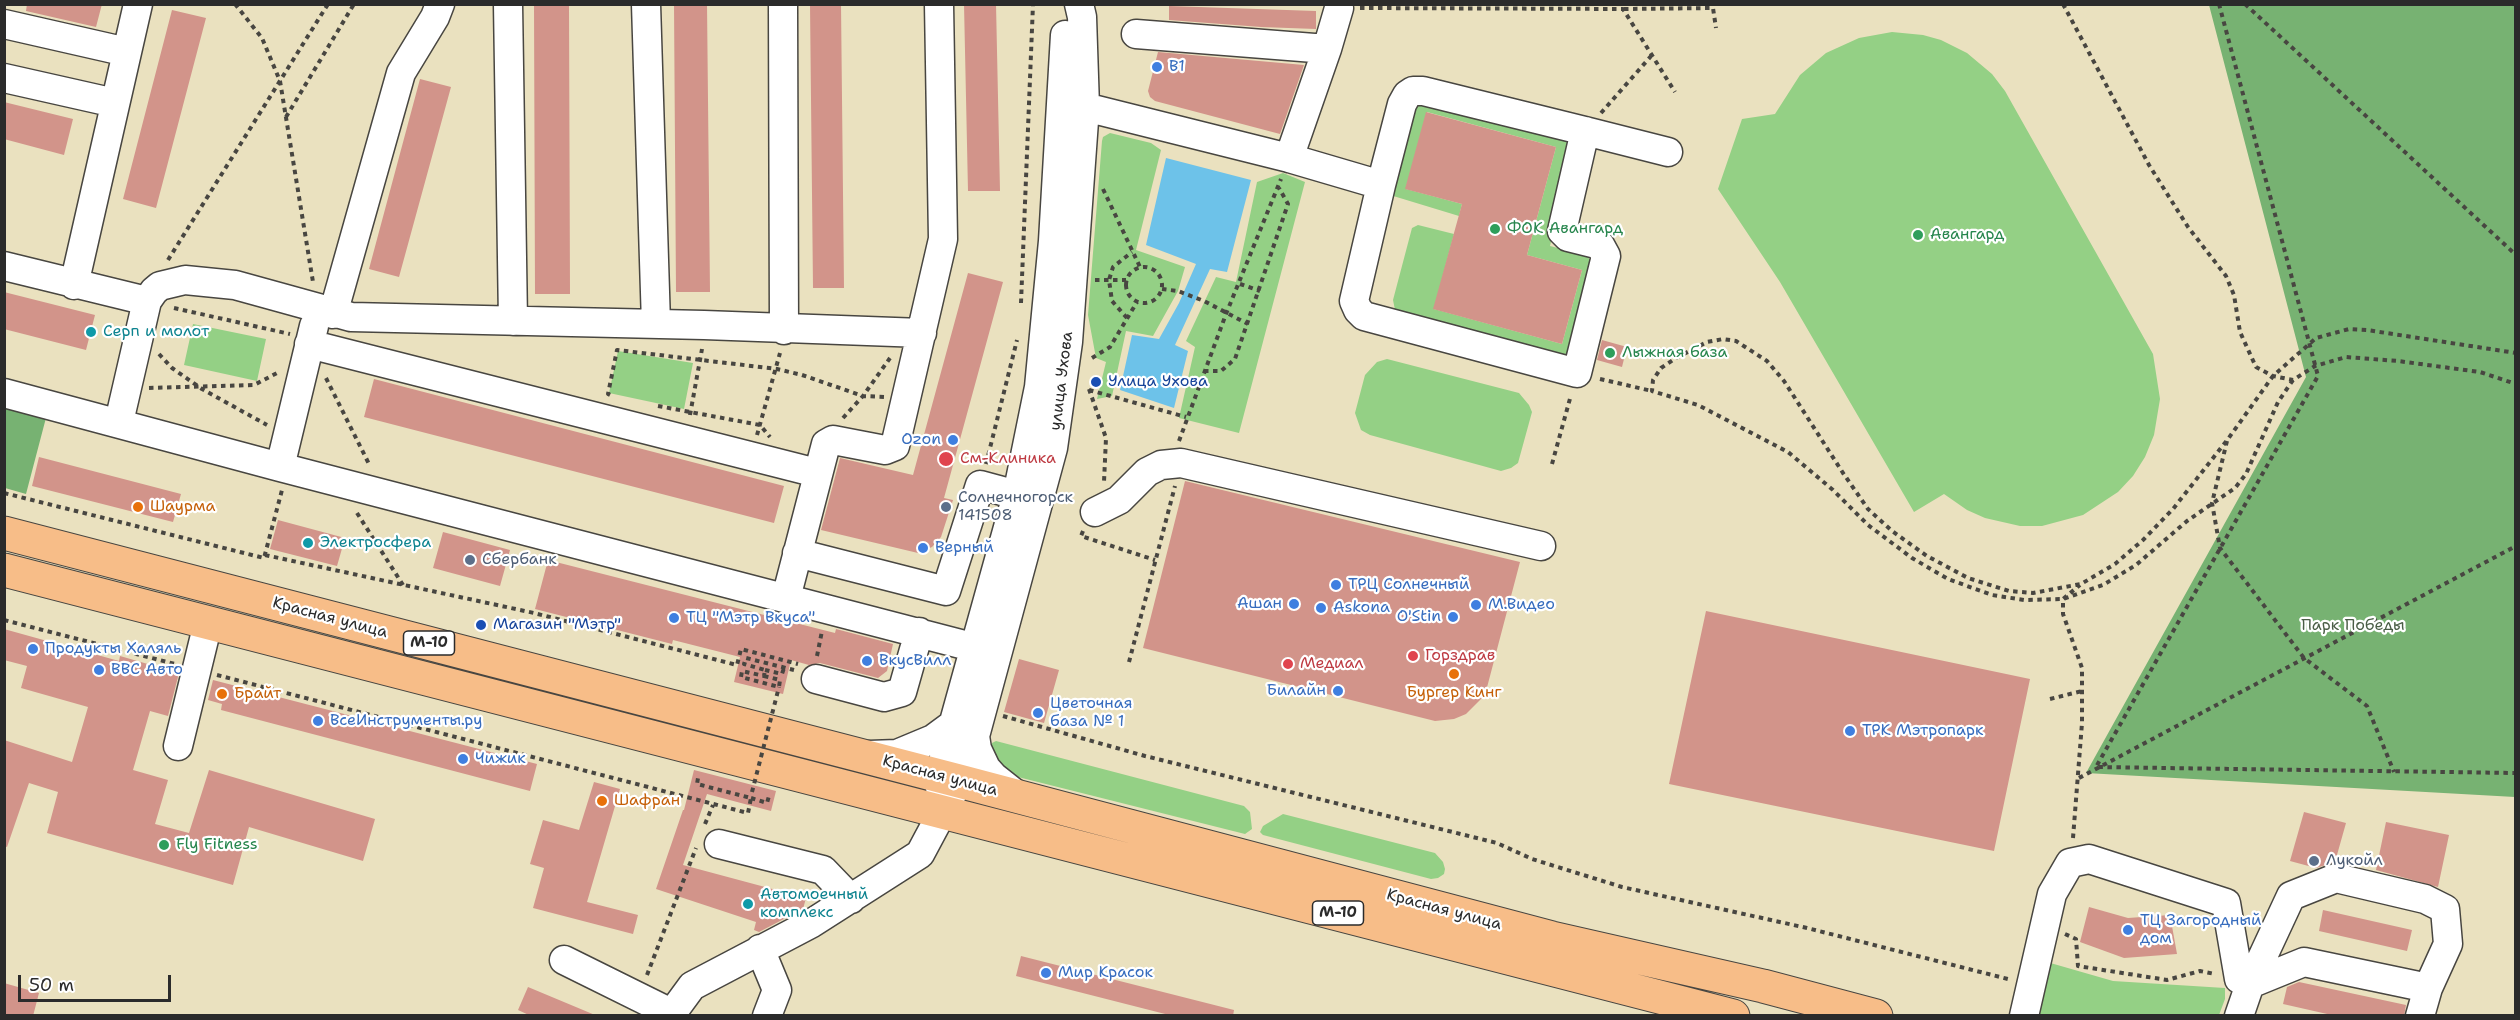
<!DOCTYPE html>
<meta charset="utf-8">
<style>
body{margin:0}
#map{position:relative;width:2520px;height:1020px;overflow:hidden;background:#eae1bf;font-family:"Shantell Sans",sans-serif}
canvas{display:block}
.frame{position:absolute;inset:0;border:6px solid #2b2b2b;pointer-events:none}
.scale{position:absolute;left:18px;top:975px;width:153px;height:27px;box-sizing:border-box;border:3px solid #2b2b2b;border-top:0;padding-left:8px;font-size:18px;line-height:21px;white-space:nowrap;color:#2b2b2b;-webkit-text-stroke:4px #fff;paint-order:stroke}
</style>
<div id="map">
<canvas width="2520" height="1020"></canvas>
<div class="frame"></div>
<div class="scale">50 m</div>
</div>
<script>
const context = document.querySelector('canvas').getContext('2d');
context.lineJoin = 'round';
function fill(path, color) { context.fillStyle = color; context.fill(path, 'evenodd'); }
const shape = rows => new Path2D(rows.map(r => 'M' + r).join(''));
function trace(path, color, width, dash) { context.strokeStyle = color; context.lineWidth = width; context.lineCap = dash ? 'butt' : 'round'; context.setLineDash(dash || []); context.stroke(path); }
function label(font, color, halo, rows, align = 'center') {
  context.font = font + ' "Shantell Sans",sans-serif'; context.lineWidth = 4.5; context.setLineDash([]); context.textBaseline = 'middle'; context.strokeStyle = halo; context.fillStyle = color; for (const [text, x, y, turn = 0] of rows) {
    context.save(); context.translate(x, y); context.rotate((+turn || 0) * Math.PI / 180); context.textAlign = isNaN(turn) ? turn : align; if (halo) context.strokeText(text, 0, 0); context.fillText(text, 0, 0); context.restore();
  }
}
const green = shape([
 [1892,32,1923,35,1941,40,1967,53,1992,74,2005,91,2153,354,2160,399,2154,435,2145,457,2133,476,2118,492,2083,515,2042,526,2020,526,1985,518,1967,510,1944,494,1914,512,1780,282,1718,189,1742,119,1775,114,1800,75,1826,53,1859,38],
 [1417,102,1565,136,1573,149,1550,246,1585,255,1592,261,1573,351,1566,356,1395,310,1393,300,1412,228,1418,225,1454,234,1434,309,1562,344,1582,270,1527,255,1556,147,1427,112,1406,189,1462,204,1459,216,1390,195],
 [1110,133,1151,143,1161,150,1136,250,1185,267,1178,291,1153,336,1126,331,1112,396,1097,399,1106,362,1096,358,1088,315,1102,141,1103,137],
 [1283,173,1305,182,1239,433,1179,418,1195,347,1186,341,1216,277,1236,282,1257,182],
 [193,324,266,339,257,381,184,365],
 [618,351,693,363,684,409,609,393],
 [1387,359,1519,393,1529,405,1532,412,1518,463,1511,468,1501,471,1370,435,1361,430,1355,413,1365,375,1377,362],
 [996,741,1244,806,1250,812,1252,829,1245,834,1010,775,1004,770,992,751,992,743],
 [1283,814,1435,853,1443,862,1445,869,1444,874,1438,878,1431,879,1263,835,1260,832,1263,826],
 [2040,960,2113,981,2225,988,2225,999,2219,1015,2023,1016]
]);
const forest = shape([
 [2209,5,2515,5,2515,797,2086,773,2306,377],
 [4,403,47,414,26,494,5,488]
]);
const water = shape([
 [1166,158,1251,180,1227,272,1210,269,1175,345,1188,351,1174,408,1120,390,1132,335,1159,339,1179,303,1196,264,1146,245]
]);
const building = shape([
 [27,4,102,4,96,27,26,11],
 [534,4,569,4,570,294,535,294],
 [674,4,707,4,710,292,676,292],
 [810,4,841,4,844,288,813,288],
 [964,4,996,4,1000,191,968,191],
 [1169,6,1316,11,1316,29,1261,27,1169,20],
 [172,10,206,18,156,208,123,199],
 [1158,52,1304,65,1280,134,1155,101,1150,97,1148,91],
 [420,79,451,87,399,277,369,269],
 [4,102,73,119,64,155,4,139],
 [1426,112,1556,147,1527,255,1582,270,1562,344,1433,309,1462,204,1405,189],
 [968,273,1003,282,944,498,953,500,941,537,932,547,918,553,821,530,840,458,913,475],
 [4,292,95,315,86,350,4,329],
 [1602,340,1627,347,1622,367,1597,360],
 [374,379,784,486,774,523,364,417],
 [39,457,181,494,173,522,32,486],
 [1185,481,1520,562,1485,695,1466,714,1454,719,1435,721,1143,648],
 [278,520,345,538,337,566,270,549],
 [443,532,510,550,500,586,433,568],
 [548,560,835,633,836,629,893,644,887,671,878,678,820,663,809,665,791,660,783,694,734,682,740,657,673,640,672,644,535,609],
 [1706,611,2030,679,1994,851,1669,784],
 [4,629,119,661,120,656,179,673,168,716,150,711,133,770,168,780,155,824,189,833,209,770,375,819,363,861,249,827,233,885,47,833,58,792,29,783,7,847,4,846,4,740,72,762,88,707,21,688,27,666,4,660],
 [1019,659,1059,670,1044,723,1004,712],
 [213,680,537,764,530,791,221,710,222,704,208,700],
 [694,770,776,791,771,811,707,794,683,865,806,898,803,909,759,932,754,930,756,922,656,889,683,810,684,810],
 [594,782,620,789,587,902,638,915,633,934,533,908,544,868,530,864,543,820,579,830],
 [2304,812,2346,823,2335,862,2316,868,2290,861],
 [2386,822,2449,835,2438,887,2376,870],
 [2089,907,2128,918,2170,915,2177,954,2124,958,2080,942],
 [2323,910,2412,930,2407,951,2319,931],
 [1021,956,1234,1010,1233,1016,1173,1016,1016,976],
 [2299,982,2406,1005,2404,1016,2336,1016,2283,1004,2287,987],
 [4,983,39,993,33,1016,4,1016],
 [528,987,595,1015,595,1016,531,1016,518,1010]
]);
const path = shape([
 [235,4,262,38,280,81,313,282],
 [2063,4,2149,165,2188,227,2226,276,2234,295,2240,332,2256,367,2273,376,2293,380,2315,366,2346,357,2398,361,2480,372,2516,384],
 [2219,4,2318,376,2096,767,2516,773],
 [2245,4,2516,255],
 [1360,8,1623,9,1675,92],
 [1624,9,1713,8,1716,28],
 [1601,113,1652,55],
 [286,117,354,4],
 [1103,189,1140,267],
 [168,260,328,4],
 '1126 285a18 18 0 1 1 36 0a18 18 0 1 1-36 0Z',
 [1095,280,1126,280],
 [1240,284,1260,291],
 [1162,289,1178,291,1204,301,1248,324],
 [1021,303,1033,4],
 [174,308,290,334],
 [1127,318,1112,301,1109,280,1113,267,1132,252],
 [159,354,172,368,202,389,267,425],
 [1092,358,1110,347,1137,302],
 [1204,371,1221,371,1235,359,1288,204,1279,188],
 [326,378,370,466],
 [1600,379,1652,391],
 [2293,380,2278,402,2246,474,2235,488,2187,521,2136,565,2103,585,2063,599,2024,600,1992,595,1948,579,1912,558,1868,525,1833,490,1788,452,1698,405,1652,391,1653,380,1661,368,1676,358,1707,342,1723,339,1736,341,1767,361,1784,381,1843,473,1868,509,1892,531,1927,556,1968,578,2009,591,2033,593,2081,584,2115,564,2143,540,2173,509,2228,439,2273,376,2316,338,2349,329,2367,330,2516,353],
 [149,388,254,385,279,372],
 [1089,389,1106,438,1104,482],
 [1089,390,1186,417],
 [610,395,608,394,617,350,777,369,802,375,863,396,884,397],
 [658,406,760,425,770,437],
 [690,415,702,349],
 [843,418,863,396,890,358],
 [757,435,780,353],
 [1179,441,1226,314,1281,179],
 [2227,441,2212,503,2220,548,2304,658,2367,706,2394,772],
 [986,464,1017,340],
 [1552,464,1571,395],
 [4,493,264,558,282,490],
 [357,513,403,585],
 [1083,531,1081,536,1155,560],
 [265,555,534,613,737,665,741,649,798,664],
 [4,620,175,664],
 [817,656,822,631],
 [1129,662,1175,486],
 [765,670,782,674,784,668],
 [217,675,748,813,751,798,697,784,698,778,702,779],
 [764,676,780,680,779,687,741,677,742,671,764,676,765,670,744,664,746,658,794,670],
 [2050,699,2082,691],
 [1003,716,1145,756,1497,843,1532,859,1622,887,1807,928,2008,979],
 [2079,778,2516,546],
 [751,798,767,803,769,796,767,796],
 [705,824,713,805],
 [2073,838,2082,723,2082,668,2063,614,2063,599,2080,585],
 [2065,934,2076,939,2078,966,2167,980,2200,971,2215,974],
 [647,975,696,848]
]);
const minor = shape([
 [508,4,513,321],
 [646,4,656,324],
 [783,4,784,330],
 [4,24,127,52],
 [1136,34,1327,49],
 [4,78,115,103],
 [1085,107,1289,158,1381,185],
 [1585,131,1562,231,1568,237,1600,245,1606,256,1577,373,1364,316,1358,310,1354,301,1381,185,1402,104,1407,95,1413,91,1423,91,1585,131,1668,152],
 [1289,158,1327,49,1339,8],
 [4,266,147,301],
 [74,285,138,4],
 [333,314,401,73,435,17,440,4],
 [309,344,817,473],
 [4,393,280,467,976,648],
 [119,422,147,301,154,291,160,286,185,280,235,285,351,317,704,325,922,333],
 [280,467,314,326],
 [1095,512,1119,500,1147,472,1161,465,1181,463,1541,546],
 [797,553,946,591,980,485,1017,495],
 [786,598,826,444,833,440,885,450,895,446,943,239,939,4],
 [816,679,884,697,902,692,919,632],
 [975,736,977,749,986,768,994,777,1018,796],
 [178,746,208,623],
 [869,755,897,754,933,739,952,725],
 [941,797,939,776,1017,495,1039,387,1053,241,1065,35],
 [719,844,823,870,851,899],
 [760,949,777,990,767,1016],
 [564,960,671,1013],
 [670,1016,692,986,812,923,920,854,959,781,975,736,1053,448,1068,342,1085,107,1082,17,1079,4],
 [2024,1016,2052,894,2070,863,2089,859,2226,903,2239,979,2250,984,2304,962,2428,988],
 [2239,1016,2250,984,2291,896,2336,878,2425,899,2445,909,2448,944,2428,988,2420,1016]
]);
const highway = shape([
 [4,533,959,781,1552,938,1763,986,1876,1016],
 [4,570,1733,1016]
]);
const pathBridge = shape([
 [752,792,779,687]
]);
const markers = [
 [1157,67,6,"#3f7fe0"],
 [1495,229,6,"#2e9e5b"],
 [1918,235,6,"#2e9e5b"],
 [91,332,6,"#0f9aa8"],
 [1610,353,6,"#2e9e5b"],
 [1096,382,6,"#1a4fb4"],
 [953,440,6,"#3f7fe0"],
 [946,459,8,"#e0444e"],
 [138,507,6,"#e8710a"],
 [946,507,6,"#5c6f8a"],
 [308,543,6,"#0f9aa8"],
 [923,548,6,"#3f7fe0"],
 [470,560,6,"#5c6f8a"],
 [1336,585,6,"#3f7fe0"],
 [1294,604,6,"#3f7fe0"],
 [1476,605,6,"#3f7fe0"],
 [1321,608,6,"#3f7fe0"],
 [1453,617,6,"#3f7fe0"],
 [674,618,6,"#3f7fe0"],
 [481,625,6,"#1a4fb4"],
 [33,649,6,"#3f7fe0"],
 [1413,656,6,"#e0444e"],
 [867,661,6,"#3f7fe0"],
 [1288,664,6,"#e0444e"],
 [99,670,6,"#3f7fe0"],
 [1454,674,6,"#e8710a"],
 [1338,691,6,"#3f7fe0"],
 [222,694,6,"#e8710a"],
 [1038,713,6,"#3f7fe0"],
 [318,721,6,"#3f7fe0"],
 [1850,731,6,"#3f7fe0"],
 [463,759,6,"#3f7fe0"],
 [602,801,6,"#e8710a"],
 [164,845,6,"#2e9e5b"],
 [2314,861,6,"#5c6f8a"],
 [748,904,6,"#0f9aa8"],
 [2128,930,6,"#3f7fe0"],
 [1046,973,6,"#3f7fe0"]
];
const shields = [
 [429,643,51],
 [1338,913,51]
];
const shieldNames = [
 ["М-10",429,643],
 ["М-10",1338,913]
];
const shopNames = [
 ["В1",1169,67],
 ["Ozon",941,440,"right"],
 ["Верный",935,548],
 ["ТРЦ Солнечный",1348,585],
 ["Ашан",1282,604,"right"],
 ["М.Видео",1488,605],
 ["Askona",1333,608],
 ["O'Stin",1441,617,"right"],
 ["ТЦ \"Мэтр Вкуса\"",686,618],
 ["Продукты Халяль",45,649],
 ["ВкусВилл",879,661],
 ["ВВС Авто",111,670],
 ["Билайн",1326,691,"right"],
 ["Цветочная",1050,704],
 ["база № 1",1050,722],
 ["ВсеИнструменты.ру",330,721],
 ["ТРК Мэтропарк",1862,731],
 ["Чижик",475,759],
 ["ТЦ Загородный",2140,921],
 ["дом",2140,939],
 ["Мир Красок",1058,973]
];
const leisureNames = [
 ["ФОК Авангард",1507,229],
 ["Авангард",1930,235],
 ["Лыжная база",1622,353],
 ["Fly Fitness",176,845]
];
const cultureNames = [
 ["Серп и молот",103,332],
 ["Электросфера",320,543],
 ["Автомоечный",760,895],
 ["комплекс",760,913]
];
const streetNames = [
 ["улица Ухова",1062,381,-83],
 ["Красная улица",330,618,15],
 ["Красная улица",940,776,15],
 ["Красная улица",1444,910,15]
];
const transitNames = [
 ["Улица Ухова",1108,382],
 ["Магазин \"Мэтр\"",493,625]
];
const healthNames = [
 ["См-Клиника",960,459],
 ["Горздрав",1425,656],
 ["Медиал",1300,664]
];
const serviceNames = [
 ["Солнечногорск",958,498],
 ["141508",958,516],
 ["Сбербанк",482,560],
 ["Лукойл",2326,861]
];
const foodNames = [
 ["Шаурма",150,507],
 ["Бургер Кинг",1454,693,"center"],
 ["Брайт",234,694],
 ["Шафран",614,801]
];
const parkNames = [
 ["Парк Победы",2353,626]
];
fill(green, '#94d085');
fill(forest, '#77b272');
fill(water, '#6dc2e9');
fill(building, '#d2948a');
trace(minor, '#484641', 31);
trace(highway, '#484641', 35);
trace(path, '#484641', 4, [4.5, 4.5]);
trace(minor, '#fff', 28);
trace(highway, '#f7bd88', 33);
trace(pathBridge, '#484641', 4, [4.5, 4.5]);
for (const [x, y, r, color] of markers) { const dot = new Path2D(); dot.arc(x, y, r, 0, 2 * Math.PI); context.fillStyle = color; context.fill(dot); trace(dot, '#fff', 2); }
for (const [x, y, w] of shields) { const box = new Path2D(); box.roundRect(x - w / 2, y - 12, w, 24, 4.5); context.fillStyle = '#fff'; context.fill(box); trace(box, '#2b2b2b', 1.5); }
label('bold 15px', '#2b2b2b', null, shieldNames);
label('16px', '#366cbe', '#fff', shopNames, 'left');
label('16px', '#27864d', '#fff', leisureNames, 'left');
label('16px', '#0d838f', '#fff', cultureNames, 'left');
label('16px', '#2b2b2b', '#fff', streetNames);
label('16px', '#164399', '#fff', transitNames, 'left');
label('16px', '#be3a42', '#fff', healthNames, 'left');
label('16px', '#4e5e75', '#fff', serviceNames, 'left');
label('16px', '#c56008', '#fff', foodNames, 'left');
label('16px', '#4a5d46', '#fff', parkNames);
</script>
